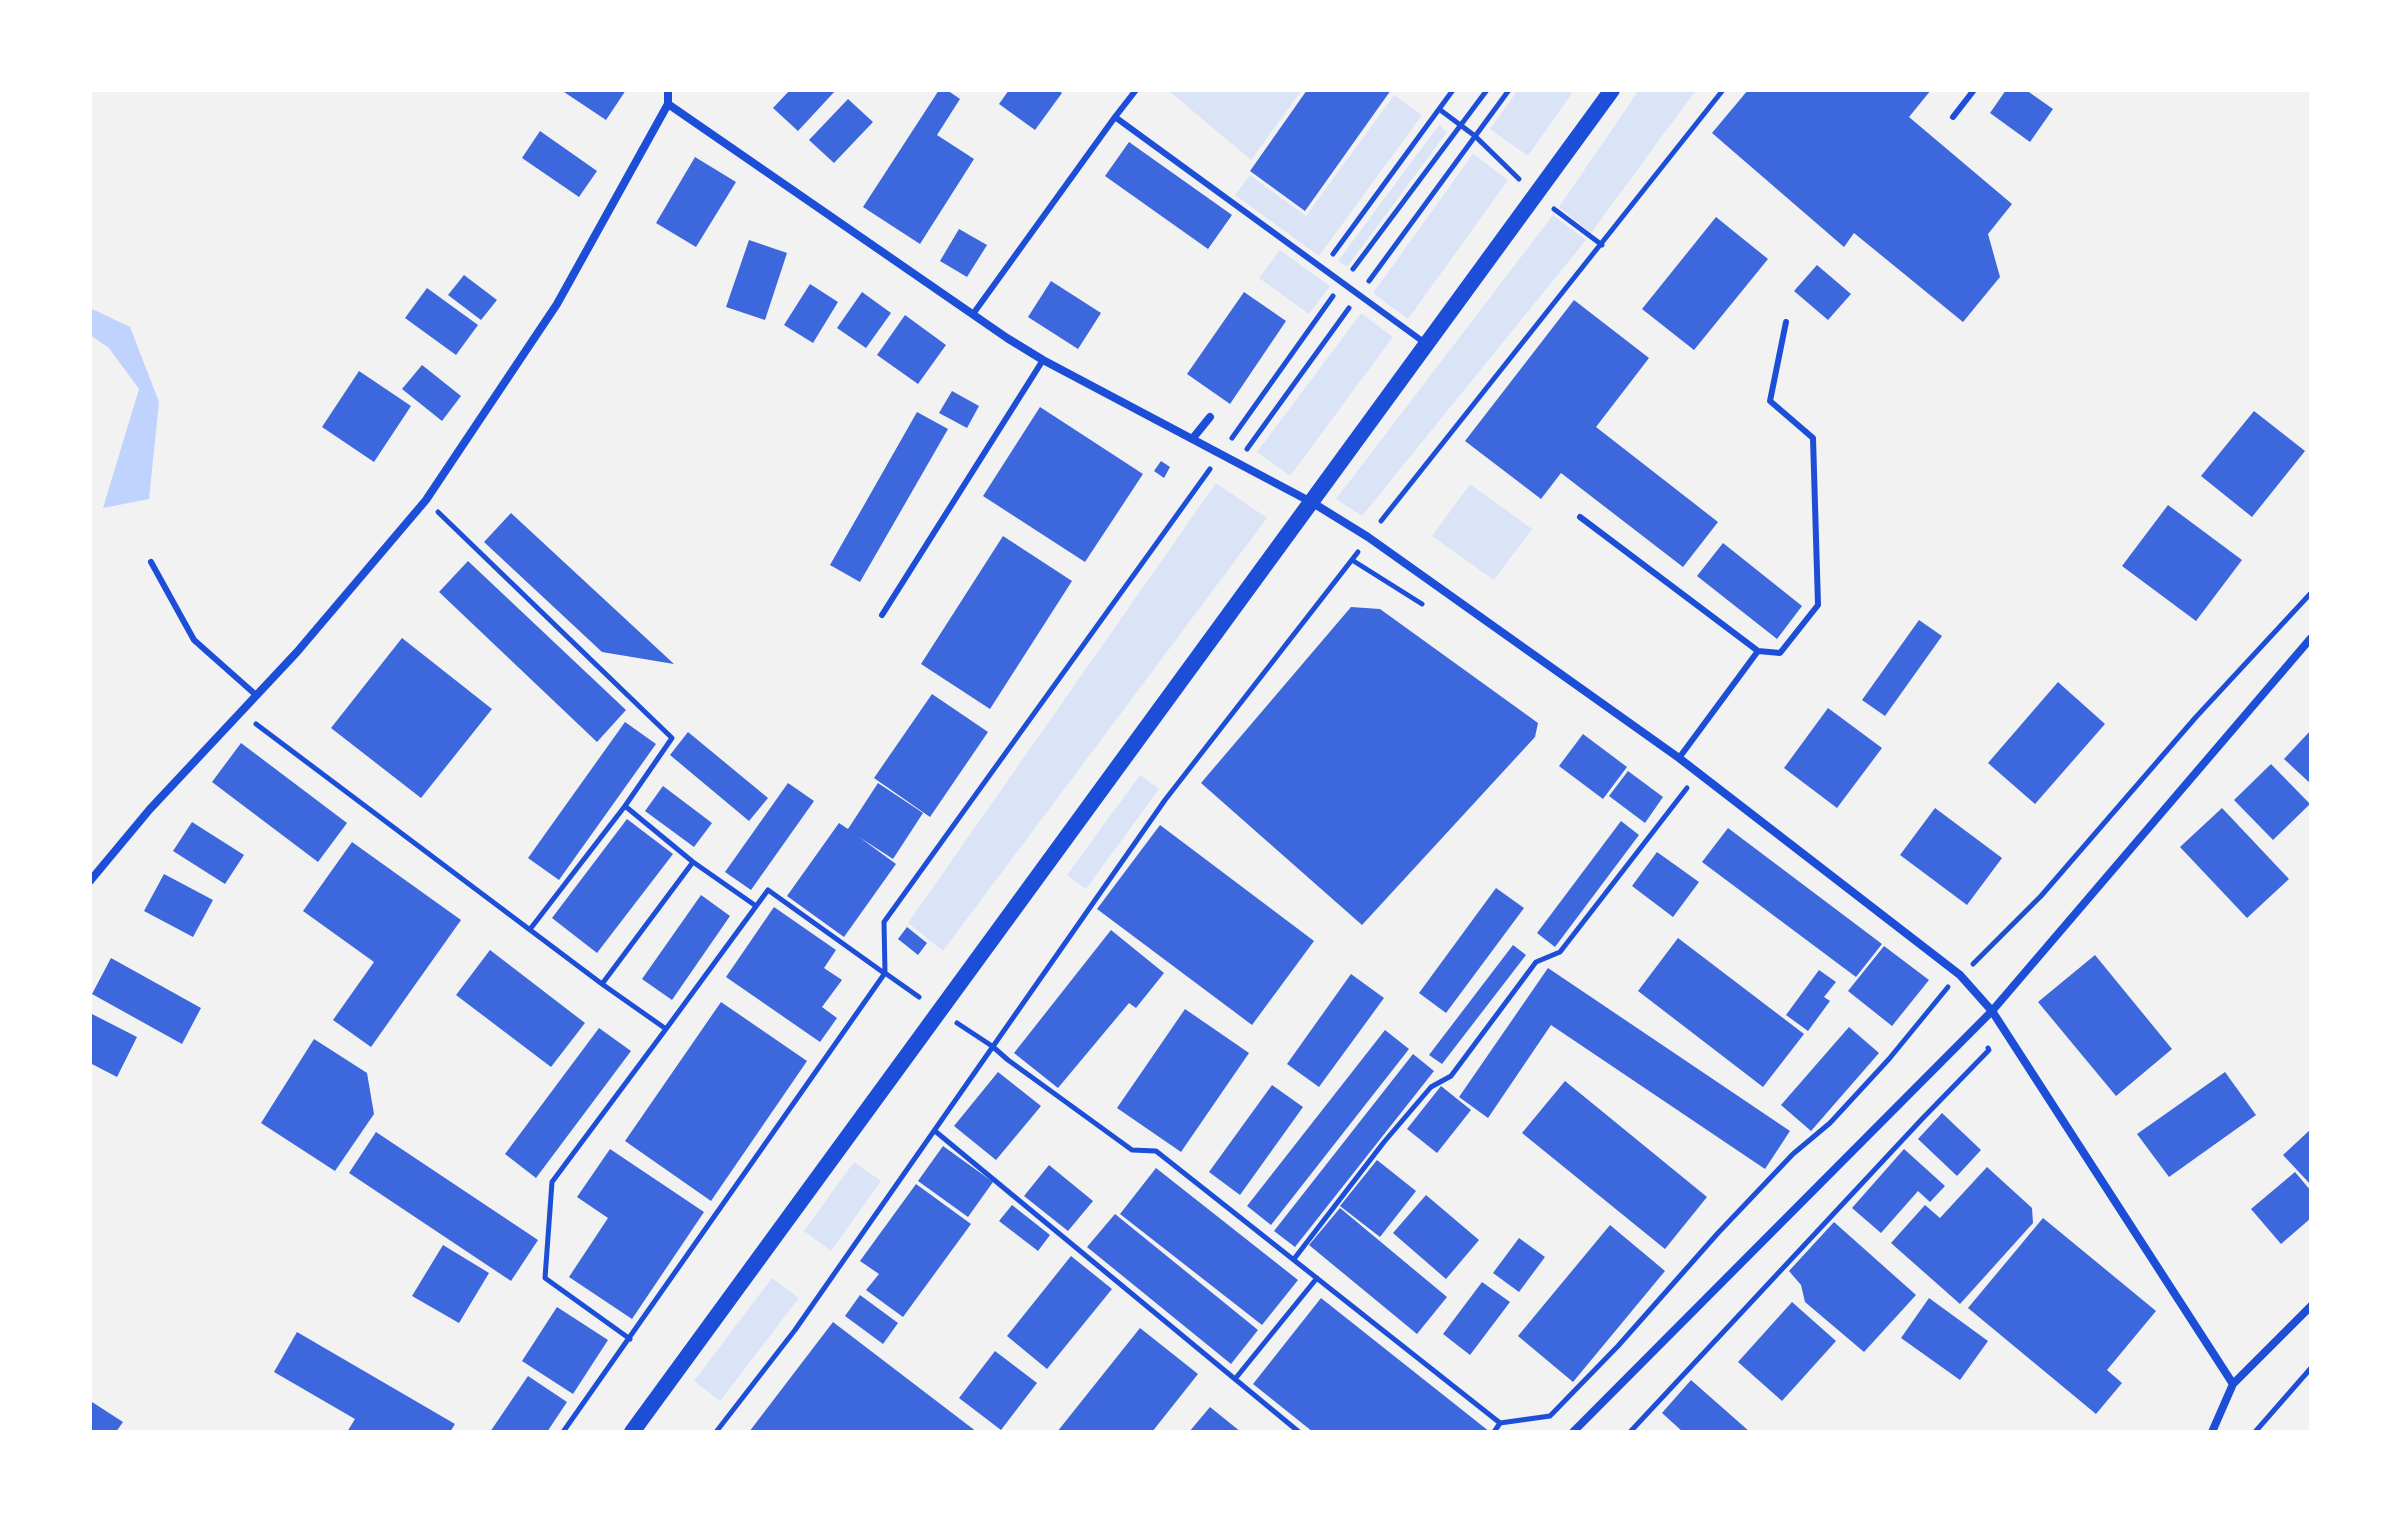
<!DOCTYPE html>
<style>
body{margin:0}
#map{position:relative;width:2401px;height:1522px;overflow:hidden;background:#f2f2f2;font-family:Roboto,sans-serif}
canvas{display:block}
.frame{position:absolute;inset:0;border:92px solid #fff;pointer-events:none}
</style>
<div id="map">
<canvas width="2401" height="1522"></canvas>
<div class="frame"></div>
</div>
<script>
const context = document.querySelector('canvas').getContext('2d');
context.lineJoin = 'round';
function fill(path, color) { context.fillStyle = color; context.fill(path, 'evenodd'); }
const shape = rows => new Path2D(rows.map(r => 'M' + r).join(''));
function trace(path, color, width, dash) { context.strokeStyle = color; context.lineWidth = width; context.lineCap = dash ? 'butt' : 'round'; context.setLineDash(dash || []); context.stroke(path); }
const green = shape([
 [1168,90,1302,90,1251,160],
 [1518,90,1574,90,1528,156,1490,129],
 [1639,90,1696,90,1591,233,1559,207],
 [1394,95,1422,115,1319,256,1235,195,1250,175,1306,216],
 [1439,125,1447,132,1347,267,1338,261],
 [1473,154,1508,180,1408,319,1373,293],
 [1553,215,1586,240,1362,516,1336,499],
 [1280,250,1330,286,1309,314,1259,278],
 [1361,313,1393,337,1290,476,1257,452],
 [1216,483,1267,518,943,951,908,923],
 [1470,484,1532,529,1494,580,1432,536],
 [1140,775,1159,789,1086,889,1067,875],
 [854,1162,881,1181,831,1251,804,1231],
 [772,1278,799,1298,720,1401,694,1381]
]);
const water = shape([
 [90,308,130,327,159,402,149,499,103,508,139,389,109,348,90,335]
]);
const building = shape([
 [561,90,626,90,606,120],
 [790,90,836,90,798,131,773,108],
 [939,90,947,90,960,99,937,135,974,159,920,244,863,207],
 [1009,90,1058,90,1062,93,1035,130,999,104],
 [1307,90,1391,90,1305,211,1250,171],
 [1748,90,1931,90,1909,117,2012,204,1988,234,2000,277,1963,322,1854,233,1844,247,1712,133],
 [2006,90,2026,90,2053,109,2030,142,1990,113],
 [848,99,873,122,834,163,809,140],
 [540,131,597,171,579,197,522,158],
 [1129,142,1232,215,1208,249,1105,176],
 [695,157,736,182,696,247,656,223],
 [1716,217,1768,259,1694,350,1642,309],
 [959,229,987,245,967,277,940,261],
 [749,240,787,253,765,320,726,307],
 [1817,265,1851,294,1828,320,1794,291],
 [464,275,497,300,481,320,448,295],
 [1051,281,1101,313,1078,349,1028,317],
 [810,284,838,302,813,343,784,325],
 [427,288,478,325,456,355,405,318],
 [862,292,891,313,866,348,837,328],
 [1244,292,1286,321,1230,404,1187,374],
 [1574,300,1649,358,1596,427,1718,522,1683,567,1561,473,1541,499,1465,441],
 [905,315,946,345,918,384,877,355],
 [422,365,461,396,442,421,402,389],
 [359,371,411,406,374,462,322,427],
 [952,391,979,406,967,428,939,413],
 [1040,407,1143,474,1085,562,983,496],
 [2254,411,2305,451,2252,517,2201,476],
 [917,412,948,429,860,582,830,565],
 [1161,461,1170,467,1164,478,1154,471],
 [2168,505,2242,560,2196,621,2122,566],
 [511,513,674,664,602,652,484,542],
 [1003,536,1072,581,990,709,921,664],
 [1723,543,1802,606,1777,639,1697,576],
 [468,561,626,710,597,742,439,592],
 [1351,607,1380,609,1538,723,1535,737,1362,925,1201,783],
 [1919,620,1942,636,1885,716,1862,700],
 [402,638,492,709,421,798,331,728],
 [2058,682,2105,724,2035,804,1988,763],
 [932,694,988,732,930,817,874,778],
 [1828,708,1882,748,1837,808,1784,768],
 [625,722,656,744,559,880,528,858],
 [2311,730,2311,784,2284,759],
 [688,732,768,798,749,821,670,755],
 [1583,734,1627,767,1603,799,1559,766],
 [241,743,347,823,318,862,212,782],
 [2271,764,2310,804,2273,840,2234,800],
 [1628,771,1663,797,1645,823,1609,796],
 [788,783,814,801,751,890,725,872],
 [878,783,923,813,893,859,859,837,896,864,844,937,787,896,839,823,848,829],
 [663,786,712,823,694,847,645,811],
 [1935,808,2002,858,1967,905,1900,855],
 [2222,808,2289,879,2247,918,2180,847],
 [627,819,673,854,597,953,552,918],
 [1621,821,1639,835,1555,947,1537,933],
 [192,822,244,855,225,884,173,851],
 [1160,825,1314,941,1252,1025,1097,909],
 [1728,828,1882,944,1856,977,1702,862],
 [352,842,461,920,371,1047,333,1020,374,962,303,911],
 [1657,852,1699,882,1673,917,1632,886],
 [164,874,213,900,193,937,144,911],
 [1496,888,1524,908,1446,1013,1419,993],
 [701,895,730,916,672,1000,642,979],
 [774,907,836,950,824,968,842,980,822,1007,837,1018,820,1042,726,977],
 [907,927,927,943,918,955,898,939],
 [1111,930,1164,973,1136,1008,1129,1003,1058,1088,1014,1053],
 [1678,938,1804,1034,1763,1087,1638,991],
 [1513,945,1526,955,1442,1064,1429,1055],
 [1884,946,1929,980,1892,1026,1848,991],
 [490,950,585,1023,551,1067,456,995],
 [2095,955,2172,1049,2116,1096,2038,1002],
 [111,958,201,1008,182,1044,92,994],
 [1548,968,1790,1131,1765,1169,1551,1025,1488,1118,1459,1097],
 [1819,970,1836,982,1824,997,1830,1001,1808,1031,1786,1015],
 [1351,974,1384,998,1319,1087,1287,1064],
 [721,1002,807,1061,711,1201,625,1141],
 [1185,1009,1249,1053,1181,1152,1117,1108],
 [90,1013,137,1037,117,1077,90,1063],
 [1849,1027,1879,1053,1811,1131,1781,1105],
 [599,1028,631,1051,536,1178,505,1154],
 [1385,1030,1409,1049,1271,1225,1247,1206],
 [314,1039,367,1073,374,1114,335,1171,261,1123],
 [1413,1054,1434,1071,1295,1247,1274,1231],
 [998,1072,1041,1106,996,1160,954,1126],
 [2225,1072,2256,1115,2169,1177,2137,1134],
 [1565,1081,1707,1197,1665,1249,1522,1133],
 [1272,1085,1303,1107,1240,1195,1209,1172],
 [1441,1086,1471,1110,1437,1153,1407,1129],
 [1942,1113,1981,1150,1957,1176,1918,1139],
 [2311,1129,2311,1185,2283,1155],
 [376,1132,538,1240,511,1281,349,1173],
 [943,1146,993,1182,968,1217,918,1181],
 [610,1149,704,1212,632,1319,569,1277,608,1218,577,1197],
 [1904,1149,1945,1186,1930,1202,1918,1191,1881,1233,1852,1208],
 [1377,1160,1416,1191,1380,1237,1340,1206],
 [1049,1165,1093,1201,1068,1231,1024,1196],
 [1987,1167,2032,1208,2033,1223,1960,1304,1891,1243,1925,1205,1940,1218],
 [1156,1168,1298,1280,1262,1325,1120,1214],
 [2295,1172,2311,1191,2311,1218,2281,1244,2251,1209],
 [916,1184,971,1224,903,1317,866,1290,879,1274,860,1261],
 [1426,1195,1479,1240,1446,1279,1393,1233],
 [1012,1205,1050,1235,1038,1251,999,1221],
 [1340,1208,1447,1297,1417,1334,1309,1245],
 [1115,1214,1258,1330,1231,1364,1087,1247],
 [2043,1218,2156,1311,2107,1370,2122,1383,2096,1414,1968,1308],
 [1834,1222,1916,1295,1864,1352,1805,1302,1801,1285,1789,1271],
 [1610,1225,1665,1271,1573,1382,1518,1336],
 [1519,1238,1545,1257,1519,1292,1493,1273],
 [443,1245,489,1273,459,1323,412,1296],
 [1071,1256,1112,1289,1047,1369,1007,1336],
 [1482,1282,1510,1302,1470,1355,1443,1334],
 [860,1295,898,1323,883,1344,845,1316],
 [1321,1298,1490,1432,1313,1432,1253,1384],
 [1929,1298,1988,1341,1960,1380,1901,1338],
 [1792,1302,1836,1341,1782,1401,1738,1362],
 [557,1307,608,1340,573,1394,522,1361],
 [833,1322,977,1432,749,1432],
 [1140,1328,1198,1374,1152,1432,1057,1432],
 [297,1332,455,1424,450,1432,347,1432,355,1419,274,1372],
 [995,1351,1037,1383,1001,1430,959,1398],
 [528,1376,567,1402,547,1432,490,1432],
 [1691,1380,1750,1432,1683,1432,1662,1413],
 [92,1402,123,1422,116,1432,90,1432],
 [1210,1407,1241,1432,1189,1432]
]);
const path = shape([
 [1439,109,1475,136,1519,179],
 [1554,209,1602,245],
 [1333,254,1453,90],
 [1353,269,1487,90],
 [1369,281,1509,90],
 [1232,438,1333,296],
 [1247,449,1349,308],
 [438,512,672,738,625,806],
 [1381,521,1723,90],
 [1352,560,1422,604],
 [256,724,602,984,666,1029,768,890,884,973],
 [531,928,625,806,693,862],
 [1973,964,2041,896,2196,717,2311,593],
 [885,973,884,922,1210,469],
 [602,984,693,862,756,906],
 [957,1023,992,1046,1008,1060,1132,1150,1156,1151,1500,1423],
 [935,1131,1299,1432],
 [1294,1259,1384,1142,1431,1087,1451,1076,1536,962,1560,952,1687,788],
 [630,1339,545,1278,552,1182,666,1029],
 [1235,1379,1317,1278],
 [563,1432,885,973,919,997],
 [716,1432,795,1330,1165,800,1358,552],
 [1494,1432,1500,1423,1550,1416,1618,1346,1718,1233,1793,1154,1830,1123,1889,1059,1948,987],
 [1630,1432,1922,1119,1989,1050,1988,1048],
 [2255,1432,2311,1368]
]);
const service = shape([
 [1136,90,1115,117,1425,343],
 [1953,117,1974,90],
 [973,314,1115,117],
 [1580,517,1758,651],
 [151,562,194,640,256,695],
 [882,615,1043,360],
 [1679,758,1758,651,1780,653,1818,605,1813,438,1770,401,1786,322]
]);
const minor = shape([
 [668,104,1007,338,1043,360,1313,503,1368,537,1679,758,1960,975,1992,1011,2233,1384],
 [1193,438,1210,417],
 [90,881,150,809,297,652,426,500,557,304,668,104,668,90],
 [1573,1432,1992,1011,2311,638],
 [2212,1432,2233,1384,2311,1306]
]);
const secondary = shape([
 [632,1432,1612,90]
]);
fill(green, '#dbe4f7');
fill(water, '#bfd3fe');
fill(building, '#3d67dc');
trace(path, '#1d4ed8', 5);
trace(service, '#1d4ed8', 6);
trace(minor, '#1d4ed8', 8);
trace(secondary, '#1d4ed8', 16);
</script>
